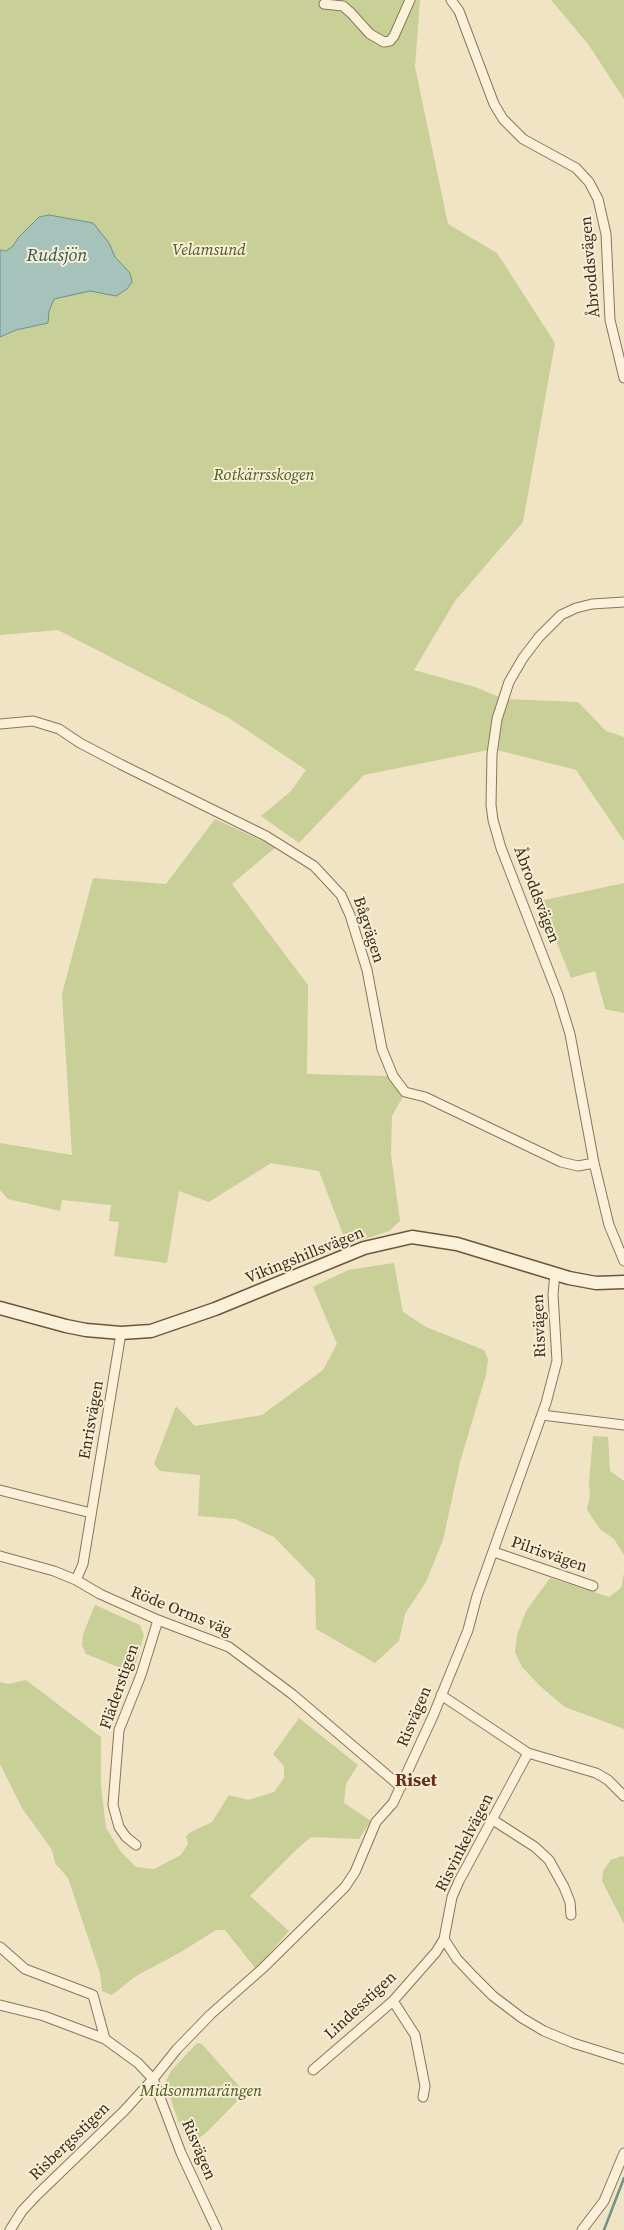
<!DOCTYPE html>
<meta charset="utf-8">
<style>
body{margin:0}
canvas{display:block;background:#f0e4c4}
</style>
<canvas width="624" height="2230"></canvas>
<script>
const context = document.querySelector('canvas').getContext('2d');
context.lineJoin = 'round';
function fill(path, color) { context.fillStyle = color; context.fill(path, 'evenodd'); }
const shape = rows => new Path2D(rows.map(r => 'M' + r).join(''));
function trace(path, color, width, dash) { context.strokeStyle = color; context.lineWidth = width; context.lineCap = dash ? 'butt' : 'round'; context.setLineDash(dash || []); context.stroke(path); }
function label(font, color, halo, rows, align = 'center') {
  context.font = font + ' "Source Serif 4",serif'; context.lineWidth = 4; context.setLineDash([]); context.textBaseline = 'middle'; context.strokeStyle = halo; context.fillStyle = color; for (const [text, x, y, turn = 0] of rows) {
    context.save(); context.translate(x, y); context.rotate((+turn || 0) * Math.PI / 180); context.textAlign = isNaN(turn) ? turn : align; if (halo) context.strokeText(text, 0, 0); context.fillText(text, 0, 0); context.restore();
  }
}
const green = shape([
 [0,0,420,0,415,67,448,224,497,253,555,343,523,522,455,601,414,670,475,687,504,699,578,702,606,731,624,737,624,841,576,770,493,749,364,775,299,843,261,816,291,791,306,770,229,718,58,630,0,635],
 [551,0,624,0,624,99,588,44],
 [215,819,276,847,232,884,308,985,307,1074,388,1076,404,1095,392,1116,391,1155,400,1221,389,1231,347,1245,319,1171,271,1163,209,1202,179,1191,167,1263,114,1256,119,1222,109,1221,111,1205,62,1200,60,1211,8,1199,0,1190,0,1143,72,1155,62,994,93,878,166,884],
 [624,883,624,1013,605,1009,595,971,571,978,540,901],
 [394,1263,403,1312,426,1327,484,1350,488,1359,486,1375,460,1462,443,1540,426,1582,405,1614,399,1641,375,1663,316,1629,315,1579,274,1537,235,1519,198,1516,200,1475,160,1471,154,1464,176,1406,195,1426,262,1415,323,1370,337,1344,313,1287,348,1270],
 [593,1436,608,1437,610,1471,624,1481,624,1555,614,1539,600,1529,587,1510,590,1495,589,1483],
 [624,1573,624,1729,565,1707,541,1687,522,1667,515,1652,517,1635,526,1611,550,1578,609,1597,621,1588],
 [95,1605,140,1625,144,1635,133,1673,86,1654,82,1645,83,1634],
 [26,1680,101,1737,101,1786,106,1828,121,1852,136,1867,154,1869,181,1855,188,1844,186,1836,191,1832,212,1822,229,1795,248,1800,274,1792,284,1778,284,1766,273,1754,299,1718,358,1765,346,1784,344,1803,371,1821,359,1839,311,1837,295,1851,250,1896,289,1931,256,1969,225,1930,216,1930,181,1952,136,1976,112,1995,102,1991,100,1973,68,1878,55,1863,52,1850,22,1808,0,1764,0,1682,8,1684],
 [622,1856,624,1857,624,1924,602,1881,603,1871,611,1860],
 [197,2043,202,2044,245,2093,207,2132,190,2145,179,2123,165,2083,171,2071]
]);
const water = shape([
 [49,215,93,223,109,243,115,257,130,273,132,282,127,289,116,296,90,291,54,299,49,311,48,323,16,330,0,337,0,250,6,251,13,246,18,238,39,217,49,215]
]);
const stream = shape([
 [604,2230,624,2178]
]);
const street = shape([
 [451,0,459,11,494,104,503,119,523,139,576,168,589,182,598,199,606,234,610,320,624,378],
 [324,4,343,6,351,13,370,34,384,42,390,41,394,36,410,0],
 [624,602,592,604,576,608,561,615,539,637,523,658,509,682,497,719,492,754,491,805,493,820,501,848,558,995,570,1034,594,1163,609,1225,624,1261],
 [0,724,33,721,59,729,80,743,120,764,266,836,314,866,341,895,350,915,367,970,382,1049,393,1076,405,1092,425,1097,561,1162,578,1166,594,1163],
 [542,1415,624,1425],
 [0,1490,91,1513],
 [494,1552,593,1586],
 [0,1556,54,1571,76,1580,100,1594,158,1620,229,1647,292,1694,401,1787],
 [76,1580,83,1564,121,1333],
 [441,1695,528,1753,596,1773,608,1780,624,1796],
 [528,1753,459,1881,452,1897,444,1939,457,1959,474,1977,493,1996,522,2018,544,2031,573,2043,624,2059],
 [493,1820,535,1847,549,1860,564,1887,570,1902,571,1915],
 [136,1845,126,1837,119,1827,113,1805,119,1730,141,1675,158,1620],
 [0,1947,25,1969,93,1995,105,2039],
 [393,2001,415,2035,425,2086,423,2097],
 [0,2005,44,2016,105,2039,138,2063,153,2079,124,2111,37,2195,22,2211,10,2230],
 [313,2070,393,2001,436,1952,444,1939],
 [217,2230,181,2153,153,2079,177,2049,211,2014,263,1968,345,1887,355,1872,376,1822,393,1803,433,1716,468,1630,477,1596,546,1403,557,1361,553,1294,555,1274],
 [582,2230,604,2201,624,2153]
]);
const secondary = shape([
 [0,1308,66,1326,86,1330,121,1333,151,1331,215,1309,364,1248,412,1237,457,1244,569,1278,596,1283,624,1282]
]);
const parkNames = [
 ["Velamsund",209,251],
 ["Rotkärrsskogen",264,476],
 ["Midsommarängen",201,2092]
];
const streetNames = [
 ["Åbroddsvägen",591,267,-95],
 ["Åbroddsvägen",536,895,69],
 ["Bågvägen",368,930,72],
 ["Vikingshillsvägen",305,1256,-22],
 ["Risvägen",540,1326,-92],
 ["Enrisvägen",92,1420,-80],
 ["Pilrisvägen",549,1555,19],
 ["Röde Orms väg",181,1612,22],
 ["Fläderstigen",120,1687,-71],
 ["Risvägen",415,1717,-67],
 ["Risvinkelvägen",465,1843,-63],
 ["Lindesstigen",361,2006,-43],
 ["Risbergsstigen",70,2142,-44],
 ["Risvägen",198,2150,67]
];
const waterNames = [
 ["Rudsjön",57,256]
];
const neighbourhoodNames = [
 ["Riset",416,1781]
];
fill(green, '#c8cf97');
fill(water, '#a6c3bb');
trace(water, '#6c9289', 1);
trace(stream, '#6c9289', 2.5);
trace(street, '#8c7559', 11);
trace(secondary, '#6e563d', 15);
trace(street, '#faf1d8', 9);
trace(secondary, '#faf1d8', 12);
label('italic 16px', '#4b5924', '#f7eed4', parkNames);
label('16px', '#3c2d1e', '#f7eed4', streetNames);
label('italic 18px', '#2d5c59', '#f7eed4', waterNames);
label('bold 18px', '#6a2d1b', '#f7eed4', neighbourhoodNames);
</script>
